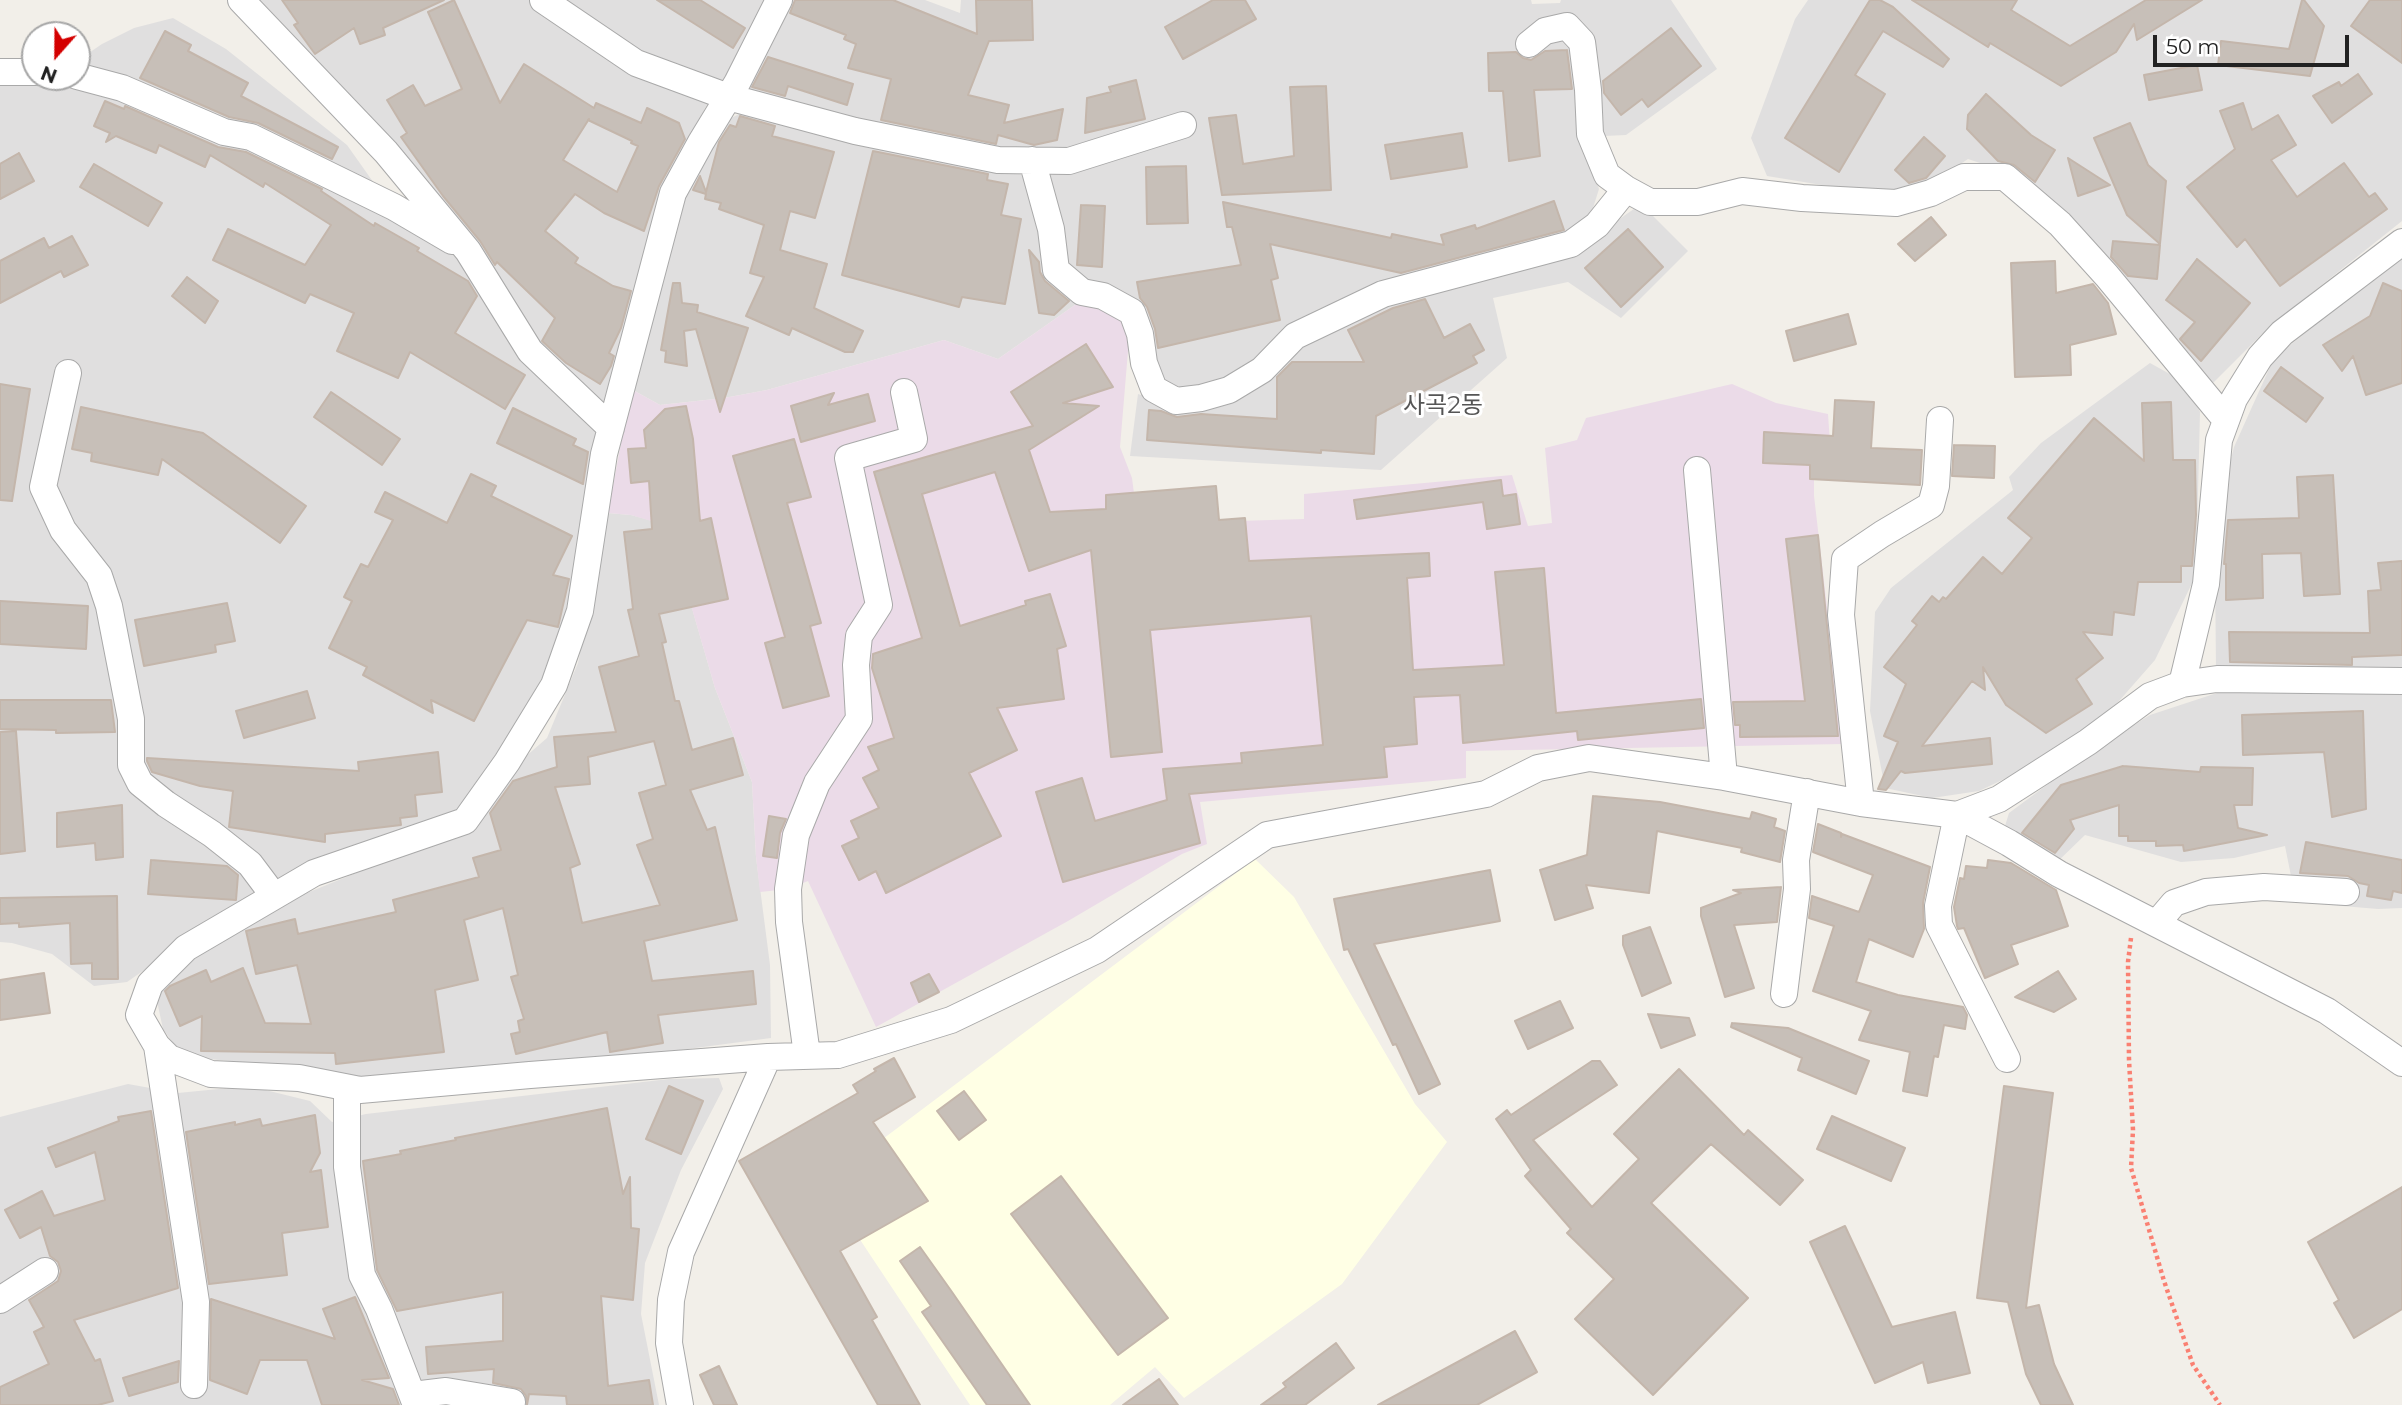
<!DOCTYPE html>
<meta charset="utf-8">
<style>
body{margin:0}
#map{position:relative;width:2402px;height:1405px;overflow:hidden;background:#f2efe9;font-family:Montserrat,sans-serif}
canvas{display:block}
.north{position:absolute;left:21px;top:21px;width:70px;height:70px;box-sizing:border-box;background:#fff;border:2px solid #a7a7a7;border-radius:50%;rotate:201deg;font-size:19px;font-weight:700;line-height:28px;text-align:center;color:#222}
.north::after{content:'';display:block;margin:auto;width:24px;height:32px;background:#d40000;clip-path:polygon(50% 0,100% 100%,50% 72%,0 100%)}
.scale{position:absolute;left:2153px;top:35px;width:196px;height:32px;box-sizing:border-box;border:4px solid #222;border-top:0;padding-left:9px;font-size:21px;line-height:24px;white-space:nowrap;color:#222;-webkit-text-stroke:5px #fff;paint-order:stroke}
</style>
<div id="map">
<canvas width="2402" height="1405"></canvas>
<div class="north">N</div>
<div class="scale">50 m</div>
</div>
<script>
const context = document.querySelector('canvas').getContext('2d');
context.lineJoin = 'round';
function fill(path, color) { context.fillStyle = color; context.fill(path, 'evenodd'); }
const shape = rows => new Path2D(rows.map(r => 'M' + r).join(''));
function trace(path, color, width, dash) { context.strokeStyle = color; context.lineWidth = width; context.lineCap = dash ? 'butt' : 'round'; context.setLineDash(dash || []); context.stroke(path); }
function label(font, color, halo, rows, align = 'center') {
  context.font = font + ' Montserrat,"Noto Sans KR",sans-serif'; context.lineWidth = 6; context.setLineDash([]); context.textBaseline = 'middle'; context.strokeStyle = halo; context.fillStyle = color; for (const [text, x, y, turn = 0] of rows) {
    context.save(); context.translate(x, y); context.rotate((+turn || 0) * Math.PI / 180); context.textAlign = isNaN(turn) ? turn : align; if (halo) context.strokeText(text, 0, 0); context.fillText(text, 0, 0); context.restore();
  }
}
const residential = shape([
 [257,0,768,0,741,55,705,108,670,182,609,395,603,404,567,377],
 [785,0,925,0,960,13,961,0,1531,0,1532,4,1560,3,1561,0,1671,0,1717,69,1626,135,1582,137,1599,189,1593,208,1573,237,1413,280,1321,308,1293,323,1259,367,1191,395,1156,384,1106,291,1068,268,1047,180,744,97],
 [1808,0,2402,0,2402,221,2269,327,2213,383,2004,171,1968,159,1930,184,1883,195,1767,176,1751,138,1795,19],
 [173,18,226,49,347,145,398,217,451,253,480,279,603,437,565,626,543,676,496,761,469,801,451,816,254,894,127,982,94,986,52,954,12,943,0,942,0,79,77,77,77,61,102,44,134,28],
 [741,113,1024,175,1082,300,998,359,944,340,767,390,724,398,660,405,631,389,682,192,718,125],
 [1641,204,1688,251,1621,318,1568,282,1493,298,1507,358,1381,470,1130,456,1138,394,1174,406,1281,354,1338,320,1568,255],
 [2402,255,2402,670,2216,670,2215,566,2221,499,2234,447,2274,358],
 [2150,363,2186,383,2200,412,2196,575,2155,660,2112,709,2042,761,1979,791,1932,798,1885,788,1870,711,1875,612,1891,588,2013,490,2009,477,2041,443],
 [608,513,631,515,668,525,715,688,752,782,756,857,770,965,771,1038,657,1053,355,1078,299,1068,199,1058,180,1053,163,1029,157,1001,161,985,189,957,270,908,469,827,503,776,547,738,578,663],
 [2402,691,2402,908,2378,909,2307,903,2291,876,2285,846,2234,858,2181,862,2085,835,2053,866,2017,842,2005,826,2009,813,2094,750,2150,715,2220,692],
 [719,1078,723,1089,681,1170,645,1263,641,1314,659,1405,0,1405,0,1117,128,1084,178,1093,249,1086,310,1101,332,1122,366,1114,669,1079]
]);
const industrial = shape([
 [1082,300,1112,309,1130,327,1120,447,1132,478,1138,524,1304,519,1304,494,1512,475,1528,526,1552,523,1545,448,1577,440,1586,418,1732,384,1776,403,1828,414,1831,457,1814,456,1814,496,1843,744,1466,751,1466,778,1200,802,1207,844,1182,854,1068,921,876,1027,808,881,788,889,760,892,756,857,752,782,715,688,668,526,631,515,608,513,631,389,660,405,724,398,767,390,944,340,998,359]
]);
const education = shape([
 [1255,859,1294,897,1415,1104,1447,1142,1342,1284,1184,1398,1155,1367,1110,1405,970,1405,823,1184]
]);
const building = shape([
 [282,0,444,0,383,28,385,35,360,44,354,28,315,54,294,25,298,23,282,0],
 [454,0,500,103,524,64,594,108,596,103,641,123,647,108,679,123,685,139,659,186,644,231,604,213,575,194,545,231,578,258,575,263,613,286,631,291,621,328,609,353,614,356,611,366,600,384,566,363,542,341,555,318,497,262,495,265,480,241,443,196,401,137,407,133,387,100,413,85,425,106,462,89,428,12,454,0],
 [589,119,588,120,632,141,631,143,638,146,617,192,563,160,589,119],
 [657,0,700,0,745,28,733,48,657,0],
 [795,0,893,0,977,34,976,0,1032,0,1033,40,989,41,968,95,1009,105,1004,123,1063,109,1057,140,1034,145,998,135,996,144,881,120,891,79,848,68,856,44,844,39,846,35,790,13,795,0],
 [1213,0,1245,0,1256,19,1183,59,1165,27,1213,0],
 [1870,0,1880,0,1893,7,1949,59,1943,67,1883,31,1855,75,1885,94,1839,172,1785,138,1870,0],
 [1912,0,2017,0,2011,10,2070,46,2146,0,2202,0,2137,40,2134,24,2116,52,2061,86,1990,43,1988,47,1912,0],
 [2302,0,2304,0,2324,26,2310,76,2218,65,2221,41,2289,49,2302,0],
 [2370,0,2402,0,2402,63,2351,26,2370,0],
 [1671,28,1701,66,1648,107,1642,99,1621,115,1604,93,1603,81,1671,28],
 [165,31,191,45,188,51,248,83,241,96,338,147,332,159,258,123,229,117,140,78,165,31],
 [1567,50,1572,89,1534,90,1540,156,1509,161,1503,91,1489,91,1488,53,1516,52,1523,58,1531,60,1545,51,1567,50],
 [768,57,853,84,847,105,788,86,785,96,752,87,768,57],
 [2197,65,2202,90,2149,100,2144,75,2197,65],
 [2358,74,2372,94,2332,123,2313,96,2339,82,2341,86,2358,74],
 [1136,80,1145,119,1085,133,1087,98,1111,92,1109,87,1136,80],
 [1326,86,1331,190,1222,195,1209,118,1236,115,1243,164,1294,156,1290,87,1326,86],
 [1986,94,2031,135,2055,150,2035,182,2014,165,1998,161,1967,129,1968,115,1986,94],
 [105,101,124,109,125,106,218,147,246,152,322,189,321,191,374,226,375,223,419,248,417,251,468,281,477,296,455,333,525,375,505,409,410,352,398,378,337,351,354,313,310,294,305,303,213,260,228,229,305,265,331,225,265,183,263,187,210,155,205,167,159,145,156,153,116,136,106,142,110,133,94,126,105,101],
 [2243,103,2252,130,2278,115,2296,145,2271,160,2297,197,2344,163,2369,197,2375,193,2387,209,2280,286,2245,239,2237,247,2187,187,2235,149,2220,111,2243,103],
 [740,116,775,126,772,136,834,152,815,218,790,211,780,250,827,264,814,308,863,331,853,352,845,352,792,328,789,335,746,316,764,277,750,273,764,225,719,209,721,203,705,199,706,194,693,190,700,176,706,192,719,142,730,125,736,127,740,116],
 [2130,123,2148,165,2166,181,2160,244,2127,215,2094,138,2130,123],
 [1462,133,1467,167,1391,179,1385,145,1462,133],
 [1924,137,1945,156,1926,178,1909,183,1895,170,1924,137],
 [873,151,988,174,987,180,1008,184,1001,215,1021,219,1005,304,962,297,959,307,842,275,873,151],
 [19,153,34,181,0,199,0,164,19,153],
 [2068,158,2110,185,2078,196,2068,158],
 [94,164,162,203,148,226,80,187,94,164],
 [1186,166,1188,223,1147,224,1146,167,1186,166],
 [1554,201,1564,230,1401,273,1270,244,1278,278,1271,280,1280,320,1158,348,1155,329,1147,307,1140,298,1137,282,1241,265,1232,227,1227,227,1223,202,1391,238,1392,234,1444,245,1441,235,1475,225,1476,229,1554,201],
 [1081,205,1105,206,1102,267,1077,265,1081,205],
 [1931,217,1946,235,1915,261,1898,244,1931,217],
 [1628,229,1663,267,1621,307,1585,268,1628,229],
 [72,236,88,265,64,277,61,271,0,303,0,261,44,238,49,248,72,236],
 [2113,241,2160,245,2157,279,2128,276,2111,257,2113,241],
 [1029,250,1039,262,1040,272,1045,281,1069,301,1054,315,1039,313,1029,250],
 [2197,259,2250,303,2201,361,2180,339,2195,322,2166,300,2197,259],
 [2055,261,2056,293,2093,284,2108,303,2116,334,2070,345,2071,375,2015,377,2011,263,2055,261],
 [187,277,218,301,205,323,172,296,187,277],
 [673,283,680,283,682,303,698,305,697,312,748,328,720,412,696,329,684,331,687,366,665,362,666,351,661,350,673,283],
 [2383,283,2402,291,2402,383,2366,395,2353,356,2342,371,2323,345,2370,316,2383,283],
 [1425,299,1444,338,1470,324,1484,350,1473,356,1477,363,1376,416,1374,454,1321,450,1321,453,1147,440,1149,410,1161,411,1177,417,1201,414,1277,419,1277,377,1292,362,1364,362,1348,330,1393,308,1425,299],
 [1848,314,1856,344,1794,361,1786,331,1848,314],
 [1086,344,1113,387,1063,403,1099,406,1029,450,1050,512,1106,509,1106,495,1216,486,1219,520,1245,518,1249,561,1429,553,1430,576,1407,578,1413,670,1504,665,1495,572,1544,568,1556,713,1701,699,1704,728,1578,740,1577,731,1463,743,1460,695,1414,697,1417,744,1384,747,1387,777,1189,794,1200,843,1063,882,1036,792,1082,778,1095,821,1167,800,1163,769,1242,763,1241,753,1323,745,1311,616,1150,630,1162,752,1111,757,1091,550,1029,571,995,472,922,494,960,626,1026,605,1025,601,1050,594,1066,646,1057,649,1064,699,997,708,1017,750,969,773,1001,836,886,893,876,871,859,880,842,846,859,838,851,821,879,808,863,778,879,770,868,747,894,738,872,668,873,654,922,638,874,472,1033,426,1011,392,1086,344],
 [2281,367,2323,398,2306,422,2264,391,2281,367],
 [0,384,30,389,12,501,0,500,0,384],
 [331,392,400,439,382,465,314,417,331,392],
 [834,393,828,405,868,394,875,421,801,442,791,406,834,393],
 [1835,400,1874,402,1871,448,1922,450,1920,485,1810,479,1810,465,1763,463,1764,432,1833,436,1835,400],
 [2171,402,2173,460,2195,460,2196,515,2192,566,2181,566,2181,582,2138,582,2134,615,2114,612,2112,635,2083,632,2103,658,2076,679,2092,704,2046,733,2006,705,1983,667,1985,690,1972,681,1922,746,1990,738,1992,764,1905,773,1901,771,1886,790,1878,789,1898,742,1884,736,1906,684,1884,667,1917,625,1912,621,1932,596,1939,602,1943,597,1946,599,1983,557,2002,574,2032,538,2008,518,2094,418,2144,461,2142,403,2171,402],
 [686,406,693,439,700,521,711,518,728,599,659,614,666,642,662,643,675,701,679,701,692,750,733,738,743,775,690,790,707,830,715,827,737,920,644,941,652,981,753,971,756,1004,658,1015,663,1043,610,1052,607,1032,516,1054,511,1034,520,1032,518,1021,524,1019,511,977,518,975,503,908,464,920,478,980,435,990,444,1052,336,1064,335,1053,201,1051,202,1016,180,1026,165,991,170,986,206,970,211,982,243,968,265,1023,311,1024,297,965,256,974,246,931,295,919,298,934,396,912,393,900,479,877,473,858,501,850,490,813,513,781,557,767,554,737,616,732,599,667,639,656,628,610,633,609,624,532,652,529,649,481,631,483,628,449,646,448,644,430,665,409,686,406],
 [654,741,666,785,639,793,653,839,637,845,660,905,582,923,570,868,580,864,555,787,590,784,588,757,654,741],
 [81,407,203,433,306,506,280,543,162,459,158,475,91,461,92,453,72,449,81,407],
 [513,408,576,439,573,445,588,452,583,484,497,443,513,408],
 [794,439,811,497,787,503,821,623,810,626,829,696,783,708,765,643,785,637,733,456,794,439],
 [1954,445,1995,446,1994,478,1952,476,1954,445],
 [471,474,496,486,491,496,572,536,553,575,569,579,558,627,527,620,474,721,431,700,433,713,363,675,367,667,329,648,352,601,344,597,361,564,368,567,393,520,375,512,385,492,447,523,471,474],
 [2333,475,2340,594,2304,596,2301,553,2262,554,2263,598,2226,600,2226,564,2224,564,2228,520,2299,518,2297,477,2333,475],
 [1501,480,1503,496,1516,494,1520,524,1487,529,1483,502,1357,519,1354,500,1501,480],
 [1818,535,1838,736,1740,737,1740,725,1735,725,1733,702,1805,701,1786,539,1818,535],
 [2402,561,2402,655,2352,657,2352,665,2230,662,2229,632,2370,633,2368,591,2381,590,2378,563,2402,561],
 [0,601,88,606,86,649,0,644,0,601],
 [227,603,235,641,215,645,216,652,144,666,135,620,227,603],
 [307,691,315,718,244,738,236,711,307,691],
 [0,700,111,700,115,732,56,733,56,730,0,729,0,700],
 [2363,711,2366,809,2332,817,2324,752,2243,755,2242,715,2363,711],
 [16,731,25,851,0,854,0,732,16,731],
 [438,752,442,792,415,795,417,816,400,818,401,825,325,834,325,842,229,827,233,791,200,786,152,772,147,761,147,758,359,771,358,762,438,752],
 [2123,766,2200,772,2201,767,2253,768,2252,805,2234,805,2238,828,2267,835,2184,851,2183,845,2156,846,2156,841,2128,841,2128,836,2119,836,2119,805,2070,820,2074,829,2055,853,2022,833,2061,785,2123,766],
 [1593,796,1660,802,1750,819,1752,812,1776,819,1774,827,1785,831,1780,862,1741,852,1742,848,1657,831,1649,893,1586,885,1593,908,1555,920,1540,870,1587,855,1593,796],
 [122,805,123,857,96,860,95,843,57,847,57,813,122,805],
 [769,816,786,819,780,833,777,858,763,856,769,816],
 [1818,824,1841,833,1841,837,1842,834,1930,867,1923,903,1924,929,1913,957,1869,939,1856,982,1898,995,1963,1007,1967,1015,1965,1029,1944,1025,1938,1057,1934,1056,1927,1096,1903,1091,1910,1052,1859,1040,1871,1011,1813,991,1834,926,1809,918,1812,896,1859,912,1873,875,1813,852,1818,824],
 [2306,842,2402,860,2402,893,2393,891,2391,900,2367,896,2369,885,2359,883,2348,876,2300,873,2306,842],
 [151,860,227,866,238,875,236,900,148,894,151,860],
 [1988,860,2011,863,2056,890,2068,926,2011,945,2018,964,1985,978,1964,928,1958,929,1957,926,1954,907,1960,878,1964,879,1966,866,1987,868,1988,860],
 [1490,870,1500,921,1374,944,1440,1084,1419,1094,1396,1044,1393,1045,1348,949,1344,950,1334,899,1490,870],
 [1781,887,1777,922,1734,925,1754,988,1725,997,1701,916,1701,908,1741,893,1733,890,1781,887],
 [117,896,118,979,92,979,92,963,71,964,70,923,19,927,19,923,0,924,0,898,117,896],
 [1650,927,1671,983,1642,996,1623,945,1623,936,1650,927],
 [2058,971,2076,999,2054,1012,2015,997,2058,971],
 [44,973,50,1013,0,1020,0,980,44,973],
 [929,974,939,992,919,1002,911,983,929,974],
 [1560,1001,1573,1028,1528,1049,1515,1021,1560,1001],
 [1648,1014,1689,1018,1695,1035,1661,1048,1648,1014],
 [1732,1023,1788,1028,1869,1061,1856,1094,1798,1070,1802,1058,1731,1027,1732,1023],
 [894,1058,915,1097,873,1122,928,1201,840,1251,877,1317,872,1320,920,1405,878,1405,739,1161,858,1093,853,1085,876,1071,874,1069,894,1058],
 [1592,1061,1600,1061,1617,1085,1533,1140,1592,1207,1639,1159,1614,1134,1679,1069,1744,1135,1748,1130,1803,1180,1780,1205,1711,1144,1651,1203,1748,1298,1653,1395,1575,1319,1614,1279,1567,1233,1571,1229,1525,1176,1531,1170,1496,1119,1507,1110,1511,1115,1592,1061],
 [669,1086,703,1101,681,1154,646,1139,669,1086],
 [2004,1086,2053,1093,2026,1308,2039,1305,2054,1364,2073,1405,2041,1405,2026,1374,2008,1302,1977,1298,2004,1086],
 [964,1091,986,1120,959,1140,937,1111,964,1091],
 [607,1108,623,1194,630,1177,631,1228,639,1229,633,1300,601,1296,608,1386,649,1380,653,1405,567,1405,566,1396,529,1394,527,1405,526,1396,521,1389,493,1383,494,1369,428,1374,426,1347,503,1341,503,1292,397,1311,377,1270,363,1161,401,1154,400,1151,456,1140,455,1138,607,1108],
 [151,1111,178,1288,74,1320,95,1361,100,1359,113,1401,98,1405,0,1405,0,1387,49,1364,34,1332,44,1327,29,1300,58,1281,61,1271,58,1262,50,1256,41,1227,20,1238,5,1210,42,1191,54,1216,105,1200,95,1152,56,1167,48,1148,119,1121,118,1117,151,1111],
 [315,1115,320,1153,310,1172,321,1170,328,1227,282,1233,287,1275,209,1284,186,1132,235,1122,235,1125,260,1119,262,1126,315,1115],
 [1832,1116,1905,1148,1891,1181,1817,1149,1832,1116],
 [1061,1176,1168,1318,1118,1355,1011,1214,1061,1176],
 [2402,1187,2402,1309,2354,1338,2334,1303,2339,1300,2308,1242,2402,1187],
 [1845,1226,1892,1327,1955,1312,1970,1373,1928,1383,1923,1362,1875,1383,1810,1242,1845,1226],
 [920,1247,952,1292,1030,1405,987,1405,922,1312,931,1306,900,1261,920,1247],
 [355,1297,389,1378,362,1380,393,1389,399,1405,322,1405,307,1360,260,1360,247,1394,210,1380,211,1299,335,1339,323,1309,355,1297],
 [1515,1331,1537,1372,1477,1405,1378,1405,1515,1331],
 [1336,1343,1354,1368,1305,1405,1261,1405,1286,1387,1283,1383,1336,1343],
 [179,1361,178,1382,129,1396,123,1378,179,1361],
 [719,1366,737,1405,714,1405,700,1375,719,1366],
 [1159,1379,1178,1405,1123,1405,1159,1379]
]);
const path = shape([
 [2131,938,2128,962,2129,1060,2133,1130,2131,1168,2164,1281,2193,1365,2220,1405]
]);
const minor = shape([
 [241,0,386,152,468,251,530,351,611,428],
 [543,0,636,63,728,97,855,131,998,160,1069,161,1183,125],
 [779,0,737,83,701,142,673,193,604,454,580,611,554,685,507,762,465,821,314,873,186,948,150,984,139,1015,157,1046,169,1058,211,1074,299,1078,360,1090,530,1075,768,1057,838,1055,951,1020,1097,950,1267,835,1486,794,1538,768,1589,758,1724,777,1861,803,1957,815,1999,799,2088,742,2150,696,2182,684,2217,679,2402,681],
 [1529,44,1545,31,1567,26,1582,42,1588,90,1590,134,1607,175,1626,189,1650,202,1698,202,1742,191,1802,198,1896,203,1931,193,1964,177,2005,177,2060,224,2107,276,2226,420],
 [0,72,35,72],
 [77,76,122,88,224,132,251,137,394,207,452,241],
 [1032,160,1051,229,1056,270,1082,292,1103,296,1132,312,1140,334,1144,363,1154,389,1176,401,1201,398,1229,390,1262,370,1295,336,1383,294,1571,244,1597,225,1626,189],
 [68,373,43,487,63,530,99,576,109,606,131,719,131,765,140,783,166,804,212,834,250,864,274,896],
 [1697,470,1724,777],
 [2182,684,2206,584,2219,440,2234,399,2260,357,2282,333,2402,242],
 [1861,803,1841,615,1845,559,1882,534,1931,505,1936,486,1940,420],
 [2157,923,2174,903,2206,892,2264,887,2346,892],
 [1784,994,1797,889,1796,860,1807,792],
 [157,1046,196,1302,194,1385],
 [807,1055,789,922,788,889,796,835,817,783,859,719,856,665,859,636,879,605,848,458,914,439,904,392],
 [2007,1059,1939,925,1938,906,1957,815,2009,843,2059,874,2327,1011,2402,1063],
 [347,1089,347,1167,362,1275,379,1309,416,1405],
 [0,1300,45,1271],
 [413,1395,446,1391,512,1402],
 [680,1405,669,1343,671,1300,681,1252,768,1057]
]);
const quarterNames = [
 ["사곡2동",1443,406]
];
fill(residential, '#e0dfdf');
fill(industrial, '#ebdbe8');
fill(education, '#ffffe5');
fill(building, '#c7bfb8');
trace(building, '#c4b6ab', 2);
trace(minor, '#a9a9a9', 28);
trace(path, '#fa8072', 4.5, [3.5, 3.5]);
trace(minor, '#fff', 26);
label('24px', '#555', '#fff', quarterNames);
</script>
